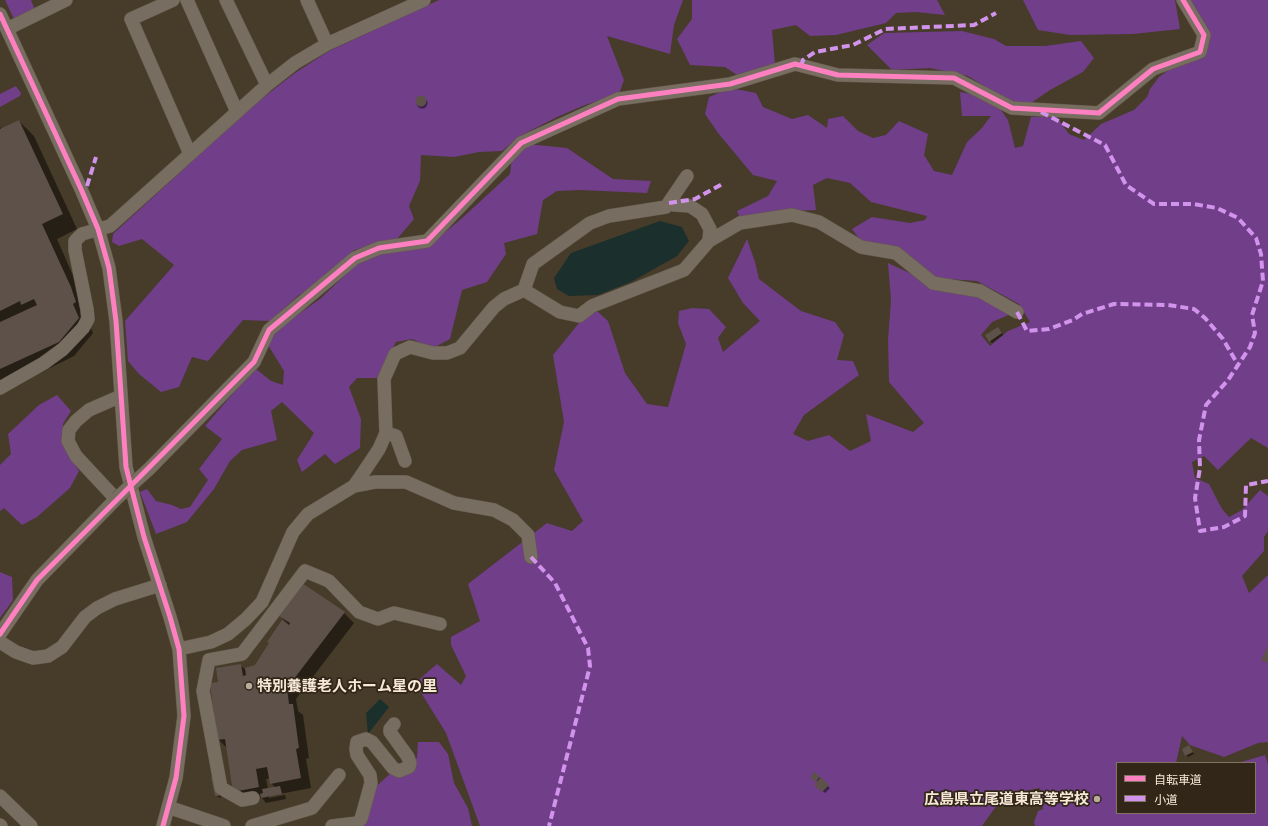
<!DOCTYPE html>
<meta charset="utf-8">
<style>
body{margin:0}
#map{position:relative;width:1268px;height:826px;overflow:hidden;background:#473b2a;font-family:"Alegreya Sans","Noto Sans JP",sans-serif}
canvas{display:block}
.legend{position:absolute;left:1116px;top:762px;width:140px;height:52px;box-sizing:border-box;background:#312618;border:1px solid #817464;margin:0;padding:5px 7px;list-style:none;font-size:12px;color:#f8e8d7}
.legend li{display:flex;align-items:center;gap:8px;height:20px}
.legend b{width:20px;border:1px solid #817464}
</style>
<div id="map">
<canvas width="1268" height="826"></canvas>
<ul class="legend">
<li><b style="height:5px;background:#ff80c0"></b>自転車道</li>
<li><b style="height:5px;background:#d193ec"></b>小道</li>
</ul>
</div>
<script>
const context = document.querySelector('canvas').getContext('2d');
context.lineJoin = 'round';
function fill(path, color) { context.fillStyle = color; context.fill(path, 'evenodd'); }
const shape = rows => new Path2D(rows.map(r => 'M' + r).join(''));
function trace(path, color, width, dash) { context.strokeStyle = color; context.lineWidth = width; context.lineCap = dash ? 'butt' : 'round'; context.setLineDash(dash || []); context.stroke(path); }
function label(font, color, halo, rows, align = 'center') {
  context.font = font + ' "Alegreya Sans","Noto Sans JP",sans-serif'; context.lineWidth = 3.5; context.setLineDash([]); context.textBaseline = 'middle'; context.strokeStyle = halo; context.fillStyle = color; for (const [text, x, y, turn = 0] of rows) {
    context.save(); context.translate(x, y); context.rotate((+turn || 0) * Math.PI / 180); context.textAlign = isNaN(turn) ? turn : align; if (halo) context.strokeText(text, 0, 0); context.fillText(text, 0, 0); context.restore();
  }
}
const green = shape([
 [5,0,31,0,35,10,14,19],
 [439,0,683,0,674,25,670,54,607,36,624,80,619,94,585,105,557,117,520,136,502,151,479,152,454,157,421,155,420,181,409,206,414,219,397,239,354,250,319,284,299,295,270,321,243,320,208,361,192,357,179,387,161,392,139,374,128,361,125,321,174,265,142,239,119,246,112,242,113,234,251,107,295,73,329,51],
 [692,0,937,0,945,15,916,12,896,13,886,23,836,35,810,36,796,25,772,30,775,65,740,77,725,67,690,65,677,39,692,19],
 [1023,0,1175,0,1180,29,1133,34,1070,35,1038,30],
 [1187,0,1268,0,1268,448,1251,438,1218,470,1204,456,1192,462,1195,478,1209,484,1222,509,1229,517,1242,510,1260,490,1268,496,1268,531,1264,537,1264,551,1242,576,1249,593,1268,575,1268,742,1258,743,1224,757,1190,745,1182,736,1176,763,1117,763,1117,813,1255,813,1255,763,1238,763,1265,755,1268,764,1268,826,1035,826,1034,822,1038,811,1043,809,1040,788,1009,794,994,809,982,826,480,826,446,733,415,683,437,664,461,685,466,676,451,645,451,637,480,621,468,584,547,523,572,531,583,521,554,470,564,422,553,355,579,323,597,311,608,321,625,373,647,404,668,407,686,344,678,323,679,311,692,308,709,309,726,327,718,338,723,352,760,321,743,303,728,278,747,239,755,262,759,279,801,311,835,322,844,335,837,360,853,361,859,375,804,415,793,434,808,441,829,435,850,451,871,441,866,414,913,432,924,423,889,382,888,340,891,300,888,263,914,275,973,294,1011,314,992,322,981,335,990,346,1008,331,1030,322,1019,304,977,281,935,278,863,244,852,229,872,217,910,223,925,220,927,216,871,202,850,183,827,178,813,185,816,210,794,211,741,220,737,211,768,196,777,181,753,175,718,133,705,114,709,97,730,88,756,93,763,107,792,119,808,115,827,128,828,119,843,116,858,131,873,138,886,135,899,121,928,134,924,155,934,171,952,175,967,142,981,129,991,116,962,116,960,92,977,95,998,106,1008,120,1015,148,1023,146,1031,117,1056,116,1069,134,1084,140,1101,124,1134,110,1147,97,1150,89,1159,77,1169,70,1203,55],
 [962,31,994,39,1006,46,1045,46,1081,41,1094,58,1083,72,1050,90,1031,103,1015,105,968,76,930,68,892,70,867,45,884,33],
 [16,86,21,93,20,96,0,107,0,94],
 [527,144,567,148,613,179,651,181,647,193,580,190,557,191,543,200,537,234,504,243,506,254,487,282,462,290,450,339,433,348,412,339,396,342,377,378,357,378,349,387,361,419,360,448,335,464,325,454,302,472,297,460,314,433,282,402,271,411,277,440,242,450,230,461,214,489,187,522,156,534,140,492,147,489,156,501,172,505,181,509,190,507,208,480,199,469,222,439,205,426,255,368,271,381,283,385,284,371,268,345,277,329,320,299,362,259,383,250,426,248,461,219,510,174,512,156],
 [57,395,71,411,63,424,63,443,79,471,70,488,37,517,22,525,4,508,0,511,0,465,11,454,8,434,39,405],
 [0,572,12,577,13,600,0,618],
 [418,742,439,742,448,754,454,783,468,808,472,826,341,826,355,822,369,793,404,761,417,758]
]);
const water = shape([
 [660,221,682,227,689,241,677,256,631,282,598,295,569,296,557,289,554,278,571,253],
 [380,699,389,707,368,734,366,713]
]);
const shadow = shape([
 '416.5 103a5.5 5.5 0 1 1 11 0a5.5 5.5 0 1 1-11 0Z',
 [19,121,34,136,77,229,57,239,91,317,87,319,93,333,74,356,0,393,0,127,2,129],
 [1000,330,1003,335,992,343,990,341],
 [344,613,354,623,296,699,298,711,303,715,309,758,306,759,311,788,269,796,269,798,285,795,286,799,266,803,262,798,244,801,234,791,228,749,218,739,219,683,240,665,247,671,255,666,288,624,280,616],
 [270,778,271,783,276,788,268,789,266,779],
 [1189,746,1194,754,1188,757,1186,755],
 [819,777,830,788,825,793,816,785,818,782,813,779],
 [217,779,221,798,216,796]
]);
const building = shape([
 '415.5 101a5.5 5.5 0 1 1 11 0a5.5 5.5 0 1 1-11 0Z',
 [19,120,63,214,42,224,71,287,76,302,73,304,79,318,59,342,0,369,0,322,37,305,34,299,21,305,20,301,0,311,0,129],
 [998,327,1002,333,989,342,985,335],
 [302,583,345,612,287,688,289,704,293,704,299,748,296,749,301,778,270,784,267,767,256,769,259,787,233,792,225,739,217,740,210,683,218,682,216,668,241,664,243,676,246,675,245,668,255,665,269,643,267,642,282,620,289,625,290,623,279,616],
 [1268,646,1268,663,1261,660],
 [1189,745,1193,752,1185,756,1182,749],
 [814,772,820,776,816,782,810,778],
 [215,776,219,796,215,796,211,777],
 [821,777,829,785,822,792,814,785],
 [280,786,282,794,261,798,260,794,263,793,262,789]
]);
const minor = shape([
 [173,0,131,19,190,154],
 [187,0,237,112],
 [226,0,267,85],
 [307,0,327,44],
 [0,14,81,189,98,229,109,268,116,321,126,467,144,537,170,617,179,649,184,716,176,778,163,826],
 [7,29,66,0],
 [709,241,740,223,792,215,819,222,861,247,896,253,933,283,980,291,1017,312],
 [524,290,560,312,579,316,592,306,684,270,709,241,710,229,702,214,690,206,674,205,669,203],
 [0,388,44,363,63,349,83,328,88,319,87,309,75,250,75,241,82,234,110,226,267,85,295,63,327,44,424,0],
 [386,433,396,436,405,461],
 [149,469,254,362,269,330,355,258,379,248,427,241,521,143,618,99,730,84,795,64,838,75,954,78,1012,108,1099,113,1153,69,1200,52,1204,35,1183,0],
 [354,486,375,482,406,482,454,503,494,510,513,520,528,535,531,557],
 [0,634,37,580,116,499,76,456,68,441,69,430,76,421,89,410,121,396],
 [0,642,16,652,33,658,48,656,62,647,85,617,97,608,115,599,160,585],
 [179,649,211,642,228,634,246,619,262,602,293,532,308,514,354,486,363,473,379,449,386,433,384,379,395,354,410,347,433,353,447,353,460,348,494,307,504,299,524,290,533,264,590,223,609,216,666,207,687,176],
 [0,796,31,826],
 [253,798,242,800,221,788,203,691,209,660,242,654,305,571,329,581,359,612,378,619,394,613,440,624],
 [168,807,224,826],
 [0,825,1,826],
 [252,826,312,808,339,775],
 [332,826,357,823,361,819,363,812,371,783,370,775,357,755,356,749,357,742,366,739,372,742,393,768,399,771,409,767,410,763,408,757,390,732,390,729,394,724]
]);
const minorBridge = shape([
 [116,499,149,469]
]);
const quiet = shape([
 [801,66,803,60,815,52,853,45,885,29,974,25,996,13],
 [1041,112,1105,145,1126,185,1154,204,1193,204,1217,208,1238,218,1256,238,1261,254,1263,281,1252,315,1255,333,1250,347,1228,380,1206,405,1199,440,1200,468,1195,498,1200,531,1224,527,1245,516,1246,485,1268,481],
 [87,186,96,157],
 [669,203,695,199,724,183],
 [1017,312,1027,331,1049,329,1073,320,1082,314,1114,304,1168,305,1194,309,1205,318,1223,339,1238,365],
 [531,557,555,583,588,648,590,666,549,826]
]);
const cycleway = shape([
 [0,14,81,189,98,229,109,268,116,321,126,467,144,537,170,617,179,649,184,716,176,778,163,826],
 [0,634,37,580,254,362,269,330,355,258,379,248,427,241,521,143,618,99,730,84,795,64,838,75,954,78,1012,108,1099,113,1153,69,1200,52,1204,35,1183,0]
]);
const markers = [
 [249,686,4,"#baab9a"],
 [1097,799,4,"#baab9a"]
];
const poiNames = [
 ["特別養護老人ホーム星の里",257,686],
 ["広島県立尾道東高等学校",1089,799,"right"]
];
fill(green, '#713e8a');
fill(water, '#1b2f2d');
fill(shadow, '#0007');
fill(building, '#5e514a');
trace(minor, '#64594a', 14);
trace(minor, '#776d61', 13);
trace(minorBridge, '#64594a', 14, []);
trace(minorBridge, '#776d61', 13);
trace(quiet, '#d193ec', 4, [8, 4]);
trace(cycleway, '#ff80c0', 5);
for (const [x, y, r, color] of markers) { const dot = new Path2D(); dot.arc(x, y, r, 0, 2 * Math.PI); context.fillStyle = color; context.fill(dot); trace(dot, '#312618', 1.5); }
label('bold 15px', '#f8e8d7', '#312618', poiNames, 'left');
</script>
